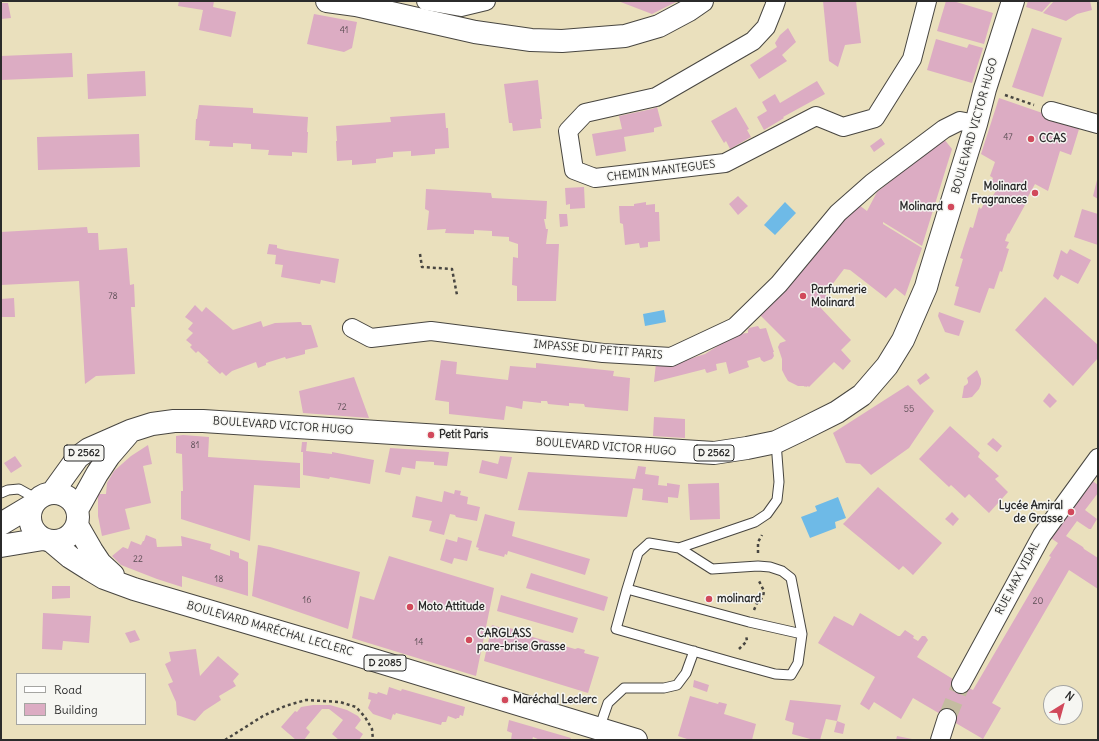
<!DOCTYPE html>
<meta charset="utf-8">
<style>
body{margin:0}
#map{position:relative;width:1099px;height:741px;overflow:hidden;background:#eae0bd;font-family:Delius,sans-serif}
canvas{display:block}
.frame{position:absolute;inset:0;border:2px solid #2b2b2b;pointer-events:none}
.legend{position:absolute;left:16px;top:673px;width:130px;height:52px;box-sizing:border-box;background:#f6f6f2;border:1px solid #a5a5a2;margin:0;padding:5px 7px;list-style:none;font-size:12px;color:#2b2b2b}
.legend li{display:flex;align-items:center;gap:8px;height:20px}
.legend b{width:20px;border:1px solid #a5a5a2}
.north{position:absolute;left:1043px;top:685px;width:40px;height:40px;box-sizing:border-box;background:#f6f6f2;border:1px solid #a5a5a2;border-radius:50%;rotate:37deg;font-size:11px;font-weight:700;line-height:16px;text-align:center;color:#2b2b2b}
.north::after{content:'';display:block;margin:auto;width:14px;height:18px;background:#d1495b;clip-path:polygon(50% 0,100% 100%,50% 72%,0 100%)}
</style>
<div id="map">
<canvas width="1099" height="741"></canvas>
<div class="frame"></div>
<ul class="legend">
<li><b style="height:5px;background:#fff"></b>Road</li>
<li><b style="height:11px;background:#dcacc3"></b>Building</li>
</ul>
<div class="north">N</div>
</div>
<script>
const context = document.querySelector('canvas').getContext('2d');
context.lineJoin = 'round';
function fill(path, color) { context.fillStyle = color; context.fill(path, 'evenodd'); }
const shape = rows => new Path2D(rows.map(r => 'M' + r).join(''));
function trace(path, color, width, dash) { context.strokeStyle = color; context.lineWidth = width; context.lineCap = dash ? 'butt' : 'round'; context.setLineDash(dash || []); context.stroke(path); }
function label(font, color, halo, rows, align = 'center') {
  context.font = font + ' Delius,sans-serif'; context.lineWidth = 3; context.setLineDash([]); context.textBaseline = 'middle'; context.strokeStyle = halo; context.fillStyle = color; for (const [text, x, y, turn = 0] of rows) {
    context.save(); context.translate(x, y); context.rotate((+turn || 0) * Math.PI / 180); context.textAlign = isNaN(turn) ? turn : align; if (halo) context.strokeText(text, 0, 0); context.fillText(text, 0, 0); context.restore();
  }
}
const water = shape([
 [785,202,796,213,775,235,764,225],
 [664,310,666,322,645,326,643,314],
 [838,497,846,518,835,522,836,528,810,538,801,517,817,511,815,506]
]);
const building = shape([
 [179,1,214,1,213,7,236,12,231,37,199,30,203,10,178,6],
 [618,1,678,1,652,14],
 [823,1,856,1,861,43,845,45,838,67,829,61],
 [946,1,953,1,993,13,984,44,937,31],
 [1028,1,1048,1,1051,2,1042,12,1026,7],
 [1054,1,1090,1,1092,10,1077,14,1066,21,1043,13],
 [1,3,8,3,11,18,1,19],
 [314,14,357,22,352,48,344,52,307,44],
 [788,28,796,42,782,55,787,61,759,79,750,65,777,47,775,43,780,35],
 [1032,28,1062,38,1043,97,1012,87],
 [936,39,967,48,969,44,983,48,972,83,927,70],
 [72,53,73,77,1,80,1,56],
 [145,71,146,96,88,99,87,74],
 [538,80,542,119,540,119,541,128,513,131,512,123,509,123,504,84],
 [817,81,825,94,783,117,784,118,764,130,757,117,767,111,762,102,775,94,780,103],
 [999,98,1080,126,1071,155,1060,151,1048,191,1035,184,1024,204,1025,205,1009,234,1008,233,1005,241,1009,242,1006,248,1009,249,1002,272,1000,271,994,289,989,288,980,313,954,305,959,287,955,286,963,259,960,258,970,227,973,228,979,207,981,209,989,195,992,197,996,191,989,187,993,178,990,176,995,162,981,154],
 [199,105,253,108,253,113,308,117,307,132,308,132,307,153,292,152,292,156,268,155,269,150,251,149,251,144,233,143,233,147,209,146,210,141,195,140,196,119,197,119],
 [657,107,662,126,654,128,654,132,624,137,626,151,596,156,592,134,622,129,619,116,652,109],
 [736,107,749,129,747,130,751,137,730,149,726,141,724,143,711,121],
 [445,113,446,128,448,128,449,148,435,149,435,154,411,156,411,151,393,152,393,157,376,159,376,163,352,165,352,160,337,161,336,141,337,141,336,126,391,122,390,117],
 [139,134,140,167,38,170,37,137],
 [881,138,885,144,874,152,870,146],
 [944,139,952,149,922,246,883,222,883,224,922,248,905,296,895,288,886,298,850,270,844,269,825,294,828,296,819,306,851,340,841,350,851,361,843,370,834,362,809,387,808,386,806,387,806,386,805,387,804,386,798,386,788,381,785,376,782,370,782,359,778,347,780,343,786,341,759,314,769,306,849,213,859,205,867,211,877,192],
 [1097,180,1098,180,1098,199,1093,196],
 [584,187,585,208,570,209,570,204,566,205,565,188],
 [426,189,491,193,492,198,547,201,546,219,544,219,546,229,548,229,546,244,559,244,556,301,517,301,517,286,512,285,513,257,518,258,518,244,509,241,509,237,492,236,492,231,474,230,474,234,445,233,446,229,427,230,429,211,425,209],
 [738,196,748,206,738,215,729,204],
 [646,202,646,205,655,204,655,212,659,212,660,241,648,242,648,247,640,248,639,243,625,245,623,224,620,223,619,206,634,206,634,204],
 [1082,209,1098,214,1098,245,1074,237],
 [559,214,567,214,568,226,560,227],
 [87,227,88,233,98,233,99,250,127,248,130,285,134,284,135,307,131,307,135,374,96,376,85,384,79,281,1,285,1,232],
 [269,244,277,245,277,248,285,250,339,259,335,283,321,280,320,284,281,277,283,265,275,264,276,255,267,254],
 [1070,249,1091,260,1078,284,1061,275,1058,280,1053,276,1061,250,1067,254],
 [1045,297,1098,345,1098,358,1073,386,1015,330],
 [14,298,15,317,1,317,1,299],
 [195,305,202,312,206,307,233,330,261,321,263,327,275,323,301,322,302,325,311,325,318,347,305,350,305,354,286,359,285,357,266,363,266,365,258,368,256,362,232,371,226,376,222,372,220,374,207,362,209,361,198,351,196,353,190,347,192,345,186,340,193,333,188,329,193,323,185,317],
 [939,312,964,321,959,336,945,332,938,316],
 [758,326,760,329,766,328,774,352,773,352,774,356,772,359,764,362,761,360,760,357,747,361,749,367,729,374,726,362,716,364,717,370,707,373,706,372,705,369,654,382,656,363,676,363,705,354,724,342,738,334,748,333,748,330,749,328],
 [441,360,457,362,456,374,508,380,510,366,536,368,536,363,614,371,613,376,630,378,628,411,585,407,584,404,569,403,569,406,548,404,547,401,541,401,541,403,523,401,522,409,506,406,504,420,449,414,449,402,435,400],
 [977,370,981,379,981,384,979,389,972,397,967,398,962,398,964,386,966,385,968,383,968,381,967,378],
 [926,373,930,378,920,385,917,380],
 [354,377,369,418,303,413,299,391],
 [908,385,934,411,909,448,871,475,860,464,846,463,833,433],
 [1049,393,1057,401,1050,408,1043,401],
 [654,417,685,419,685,438,653,436],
 [950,426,980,453,978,457,999,476,995,479,1008,492,989,513,969,494,965,498,951,485,949,487,919,459],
 [183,435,209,437,208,457,300,463,300,488,254,485,250,541,181,519,181,491,183,491,182,454,176,453,176,436],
 [993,438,1002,446,997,452,987,444],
 [302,442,307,442,306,451,332,454,332,452,374,460,370,484,330,477,329,479,303,475,303,452,301,452],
 [148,445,152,464,143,466,151,503,125,509,130,529,102,536,98,516,98,494,106,494,107,483,114,471,131,456],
 [390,448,449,452,447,466,434,465,434,462,416,461,415,469,402,467,400,475,385,472],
 [15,456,22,466,11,473,4,463],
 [500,456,512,457,507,479,479,473,482,460,498,464],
 [638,466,646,467,645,474,659,476,658,485,667,486,667,483,680,485,678,498,668,497,668,503,642,500,643,489,633,488,627,517,518,510,528,472,635,479],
 [1090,479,1098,485,1098,493,1085,510,1097,519,1091,529,1089,529,1077,521,1066,536,1083,547,1084,549,1098,558,1098,589,1069,570,992,703,1001,708,983,739,913,698,901,719,874,702,869,710,860,704,875,677,818,643,834,616,853,626,860,613,898,636,900,636,905,630,914,636,913,638,918,641,922,636,925,636,926,637,928,640,917,657,961,684,973,690,1051,557,1049,556,1058,543,1048,536],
 [719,483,720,519,690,520,688,484],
 [878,487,942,543,913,575,903,566,899,570,843,524],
 [455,490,461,491,460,495,468,497,467,504,480,507,477,521,456,517,455,515,450,514,444,535,429,531,432,521,412,517,416,496,442,502,444,491,454,494],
 [952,512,959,519,953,526,945,519],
 [485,514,515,522,512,536,590,559,585,575,508,551,507,555,505,554,504,557,478,550,479,548,476,547],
 [146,535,156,539,157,547,182,546,181,536,211,544,210,549,230,556,230,550,239,553,239,558,248,562,248,596,182,576,182,587,157,579,121,565,112,556,123,547,128,549,131,541,141,545,143,541,144,541],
 [458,537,472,541,467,561,454,558,452,564,440,560,446,539,457,542],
 [258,545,270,547,360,572,348,629,252,596],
 [389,556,494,588,476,676,352,638,360,596,374,600],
 [531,573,608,597,604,611,526,588],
 [52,586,70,586,70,598,52,599],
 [501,595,578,618,573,633,497,611],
 [43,613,91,616,89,643,63,641,62,650,42,649],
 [492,625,505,629,507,627,522,632,522,634,575,649,578,648,585,650,584,653,599,657,588,693,484,661],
 [135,630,140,640,130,643,125,633],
 [196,649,200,676,218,656,239,674,233,681,236,686,219,696,221,700,204,711,195,721,177,715,176,702,168,684,173,682,165,664,171,661,169,652],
 [694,680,709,685,707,692,693,687],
 [389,687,401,691,402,689,465,707,463,716,460,715,459,718,457,718,456,719,448,716,446,722,442,722,441,725,396,713,395,715,393,714,391,720,373,714,368,708,371,700,368,699,369,692,377,694,378,692,387,695],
 [690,696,718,704,719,702,727,704,724,714,756,724,752,740,690,740,678,736],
 [790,700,841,705,837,721,826,719,820,740,814,740,792,734,794,723,785,720],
 [313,705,330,705,347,710,358,716,361,720,355,728,363,734,359,740,339,740,332,734,343,720,329,709,322,709,306,728,310,732,304,740,298,740,297,739,296,740,281,727,295,711,297,712,301,707],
 [509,720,571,738,570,740,540,740,533,737,532,740,511,740,512,733,507,731],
 [837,721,845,724,843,734,834,732],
 [897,736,912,739,912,740,896,740]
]);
const streetTunnel = shape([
 [947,718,961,684]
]);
const path = shape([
 [1005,95,1034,105],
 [420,254,422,267,452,269,457,295],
 [758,553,758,542,762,535],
 [754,610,757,603,763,597,764,591,759,581],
 [739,649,747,641,746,635],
 [225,740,263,716,285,706,306,700,340,702,356,707,365,717,372,729,373,740]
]);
const lane = shape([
 [1,493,8,490,19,489,37,499],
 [649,543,679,548,712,569,758,566,770,567,782,571,791,578,802,634,798,663,791,675,775,674,735,663,616,629,627,589,638,553,649,543],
 [679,548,755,522,767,514,777,500,779,482,776,442],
 [627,589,749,622,802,634],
 [599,729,608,703,624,688,664,688,677,685,686,673,694,651]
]);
const street = shape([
 [426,1,461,7,486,1],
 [776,1,774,7,766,27,753,41,656,97,585,113,568,131,574,170,595,178,725,163,816,116,843,127,875,118,912,59,927,1],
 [1051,111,1098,124],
 [352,328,371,338,431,331,603,353,671,357,735,327,779,284,838,213,872,183,944,129,960,121,976,124],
 [961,684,1042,535,1098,458],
 [940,740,947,718]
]);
const secondary = shape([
 [327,1,356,5,475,32,531,40,562,41,625,36,659,26,689,10,702,1]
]);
const primary = shape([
 '30 517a24 24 0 1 1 48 0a24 24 0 1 1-48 0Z',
 [52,493,78,457,89,449,130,431,152,424,174,421,203,421,281,426,714,453,747,448,776,442,801,430,837,412,862,395,887,366,903,340,926,287,929,276,976,124,985,89,1013,1],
 [77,510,97,474,109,456,128,434],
 [1,524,31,506],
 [77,525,92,551,100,563,113,575],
 [51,541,70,557,89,569,104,578,134,589,334,648,636,740],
 [1,546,43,539]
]);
const markers = [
 [1031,139,4,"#d1495b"],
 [1035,193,4,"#d1495b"],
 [951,207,4,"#d1495b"],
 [803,296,4,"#d1495b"],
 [431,435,4,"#d1495b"],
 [1071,512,4,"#d1495b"],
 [709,599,4,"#d1495b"],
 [410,607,4,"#d1495b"],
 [469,640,4,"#d1495b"],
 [505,700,4,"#d1495b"]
];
const numberNames = [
 ["41",344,30],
 ["47",1008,137],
 ["78",113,296],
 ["72",342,407],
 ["55",909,409],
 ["81",195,445],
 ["22",138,559],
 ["18",219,579],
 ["16",307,600],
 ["20",1038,601],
 ["14",419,642]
];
const shields = [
 [84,453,40],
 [714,453,40],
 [385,663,42]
];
const shieldNames = [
 ["D 2562",84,453],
 ["D 2562",714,453],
 ["D 2085",385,663]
];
const streetNames = [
 ["BOULEVARD VICTOR HUGO",975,126,-74],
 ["CHEMIN MANTEGUES",661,171,-7],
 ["IMPASSE DU PETIT PARIS",598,350,5],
 ["BOULEVARD VICTOR HUGO",283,426,4],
 ["BOULEVARD VICTOR HUGO",606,447,4],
 ["RUE MAX VIDAL",1018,578,-62],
 ["BOULEVARD MARÉCHAL LECLERC",270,629,16]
];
const poiNames = [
 ["CCAS",1039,139],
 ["Molinard",1027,187,"right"],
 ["Fragrances",1027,200,"right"],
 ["Molinard",943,207,"right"],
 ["Parfumerie",811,290],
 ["Molinard",811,303],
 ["Petit Paris",439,435],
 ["Lycée Amiral",1063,506,"right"],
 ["de Grasse",1063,519,"right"],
 ["molinard",717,599],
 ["Moto Attitude",418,607],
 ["CARGLASS",477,634],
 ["pare-brise Grasse",477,647],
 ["Maréchal Leclerc",513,700]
];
fill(water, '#6ebae7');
fill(building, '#dcacc3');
trace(streetTunnel, '#c4bca0', 18, [18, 9]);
trace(lane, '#484641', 11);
trace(street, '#484641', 20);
trace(secondary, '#484641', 24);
trace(primary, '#484641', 24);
trace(path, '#484641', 2.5, [3, 3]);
trace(lane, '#fff', 9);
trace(street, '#fff', 18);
trace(secondary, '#fff', 22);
trace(primary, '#fff', 22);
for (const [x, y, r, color] of markers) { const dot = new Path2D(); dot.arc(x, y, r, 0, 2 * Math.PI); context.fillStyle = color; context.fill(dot); trace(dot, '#f6f6f2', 1.5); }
label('9px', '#574b51', null, numberNames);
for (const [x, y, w] of shields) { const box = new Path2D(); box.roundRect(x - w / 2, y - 8, w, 16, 3); context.fillStyle = '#f6f6f2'; context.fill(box); trace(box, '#2b2b2b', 1); }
label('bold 10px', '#2b2b2b', null, shieldNames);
label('11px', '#2b2b2b', '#f6f6f2', streetNames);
label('bold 11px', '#2b2b2b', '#f6f6f2', poiNames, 'left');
</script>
